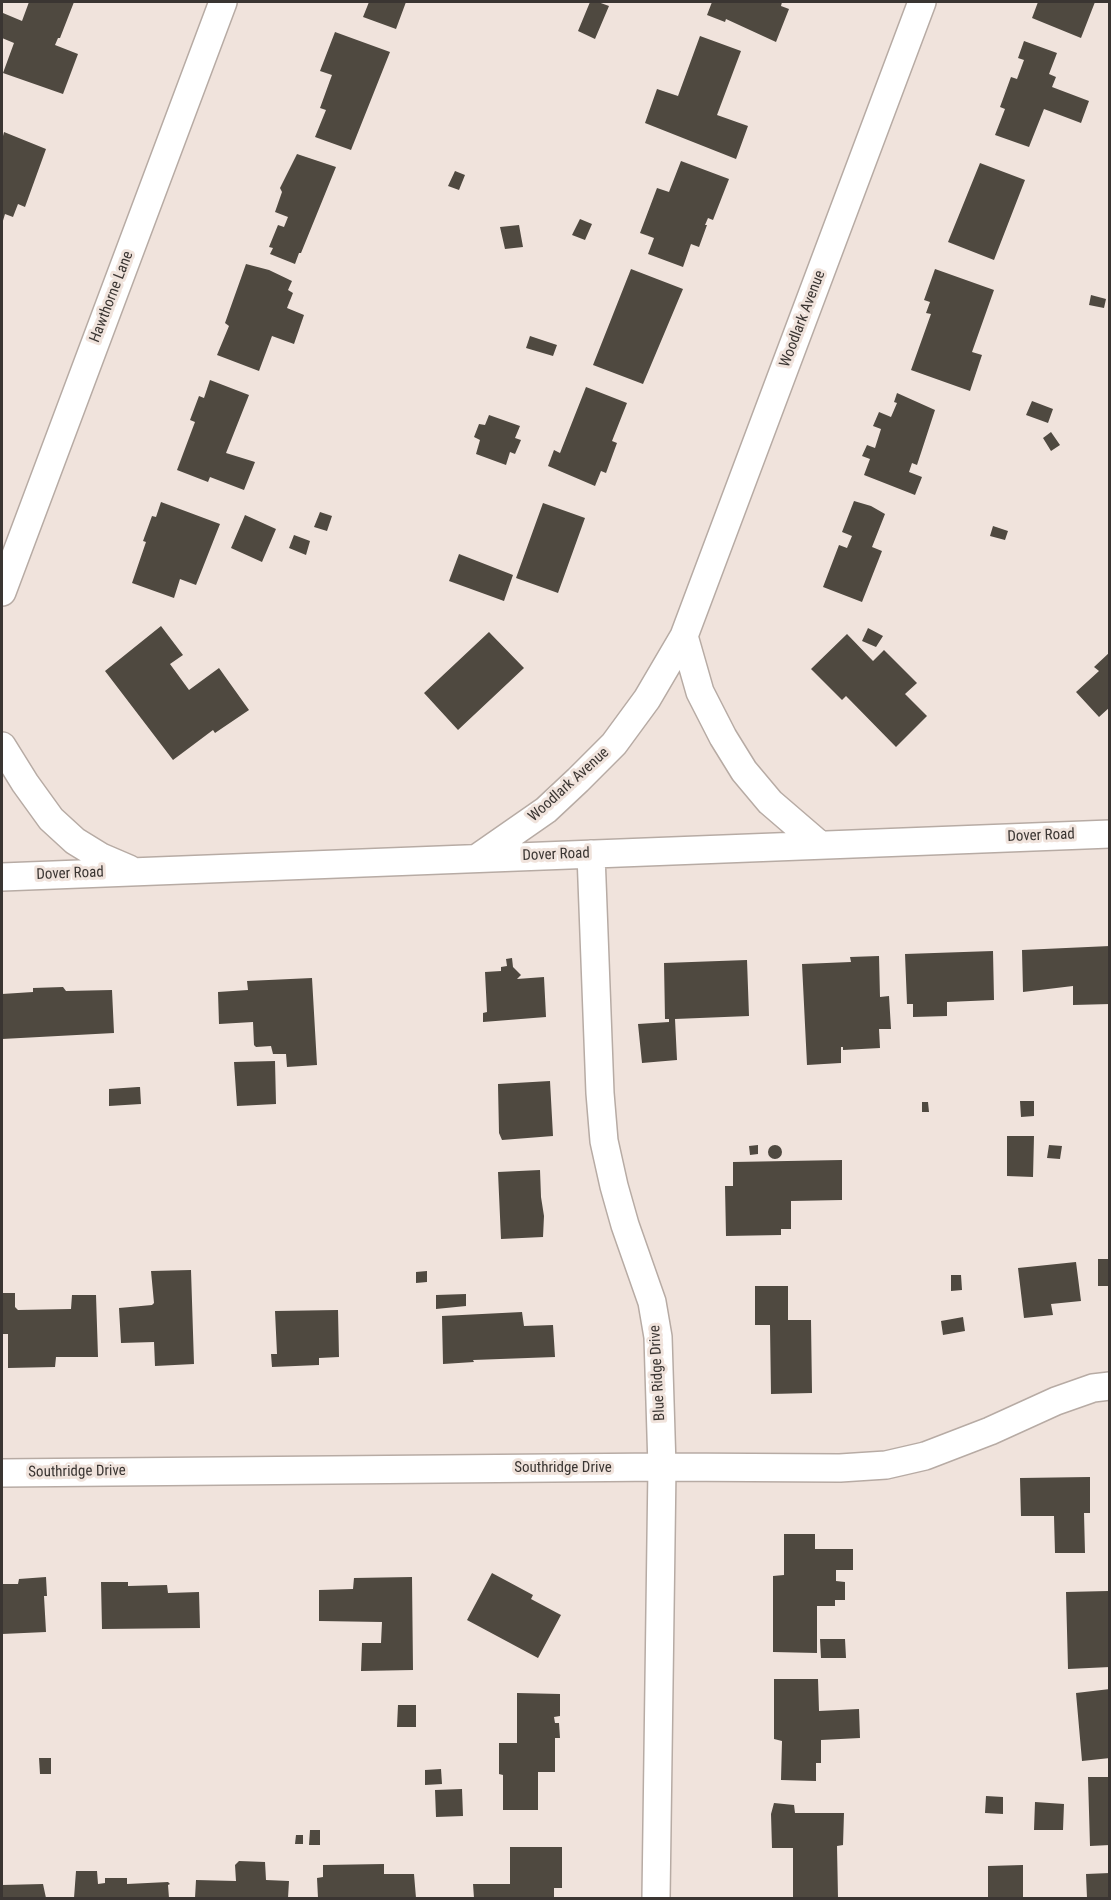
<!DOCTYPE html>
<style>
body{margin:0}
#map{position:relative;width:1111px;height:1900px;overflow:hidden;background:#f0e3dc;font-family:"Roboto Condensed",sans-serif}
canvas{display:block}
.frame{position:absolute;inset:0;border:3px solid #3a3532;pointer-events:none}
</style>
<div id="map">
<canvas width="1111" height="1900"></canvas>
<div class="frame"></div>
</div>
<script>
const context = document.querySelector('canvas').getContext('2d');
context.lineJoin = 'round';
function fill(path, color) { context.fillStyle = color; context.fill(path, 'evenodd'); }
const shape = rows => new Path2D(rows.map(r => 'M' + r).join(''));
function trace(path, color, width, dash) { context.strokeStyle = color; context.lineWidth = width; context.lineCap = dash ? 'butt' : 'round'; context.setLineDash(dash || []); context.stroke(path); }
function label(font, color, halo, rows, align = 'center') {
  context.font = font + ' "Roboto Condensed",sans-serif'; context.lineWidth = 6; context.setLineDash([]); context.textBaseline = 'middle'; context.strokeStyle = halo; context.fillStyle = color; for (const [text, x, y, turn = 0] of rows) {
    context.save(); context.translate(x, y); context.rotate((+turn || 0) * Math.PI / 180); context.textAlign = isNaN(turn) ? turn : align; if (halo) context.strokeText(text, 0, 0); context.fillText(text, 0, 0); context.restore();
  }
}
const building = shape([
 [29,2,74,2,60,38,58,38,55,45,78,54,63,94,3,73,14,43,2,38,2,16,3,13,22,21],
 [369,2,406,2,396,29,363,17],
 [590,2,598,2,609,6,595,39,578,31],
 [712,2,782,2,781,6,789,9,776,42,726,19,725,22,707,15],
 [1038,2,1095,2,1081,38,1032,18],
 [335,32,390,52,351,150,315,137,326,110,320,108,332,75,320,71],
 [700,36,741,51,717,115,748,126,736,159,645,123,657,89,678,96],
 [1024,41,1057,53,1049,74,1056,77,1052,87,1089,101,1081,123,1044,109,1029,147,995,135,1005,109,1000,107,1011,77,1017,79,1024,60,1018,58],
 [4,132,46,149,25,207,18,204,13,217,5,214,2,224,2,140],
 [297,154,336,167,301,253,299,253,295,264,270,254,273,248,269,247,278,225,284,227,288,217,275,212,282,192,280,188],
 [681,161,729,179,713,220,708,218,705,225,707,225,699,247,691,244,683,267,648,254,654,238,640,233,657,188,669,192],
 [980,163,1025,180,994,260,948,242],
 [455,171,465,175,459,190,448,186],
 [580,219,592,224,585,240,572,235],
 [519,225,523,247,505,249,500,227],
 [246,264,269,270,292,281,288,290,293,293,287,308,304,315,294,344,272,336,259,371,217,355,229,326,225,323],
 [631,269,683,289,643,384,593,365],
 [935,269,994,290,972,352,982,355,970,391,911,370,931,314,926,313,930,302,924,300],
 [1091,295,1106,299,1104,308,1089,305],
 [530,336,557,345,553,356,526,348],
 [210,380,249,395,226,453,255,462,244,490,210,477,208,482,177,470,195,422,190,420,199,396,204,398],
 [586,387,627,403,612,441,617,443,606,473,601,471,595,486,548,466,554,450,560,453],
 [897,393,935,410,917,465,912,463,909,472,922,477,915,495,864,475,870,459,862,456,867,445,875,448,881,429,873,426,879,412,891,417,897,403,894,402],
 [1032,401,1053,409,1048,423,1026,415],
 [489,415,520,426,515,438,521,440,515,454,510,452,506,465,476,454,480,440,474,437,479,424,485,425],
 [1051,432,1060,445,1051,451,1043,438],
 [854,501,871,506,885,514,872,547,882,551,862,602,823,587,839,545,847,548,852,536,842,532],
 [161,502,220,524,196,585,180,579,174,598,132,583,146,542,143,541,152,516,156,517],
 [543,503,585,518,558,593,516,578],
 [320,512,332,516,327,531,314,527],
 [245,515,276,529,262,562,231,548],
 [993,526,1008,531,1005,540,990,536],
 [294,535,310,541,306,555,289,548],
 [459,554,513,575,504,601,449,581],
 [161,626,183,655,170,664,189,690,219,668,249,710,215,733,213,730,173,760,105,671],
 [868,628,883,636,876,647,862,641],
 [489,632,524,668,458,730,424,693],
 [847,634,873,661,884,650,917,683,905,694,927,716,896,747,846,696,842,700,811,669],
 [1110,652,1110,707,1099,717,1076,692,1099,671,1094,667],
 [1110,946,1110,1004,1073,1005,1073,986,1023,992,1022,950],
 [993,951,994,1000,947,1002,947,1016,913,1017,913,1004,907,1004,905,954],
 [879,956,880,997,889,996,891,1029,879,1029,880,1048,843,1050,843,1047,841,1047,841,1063,807,1065,802,964,851,962,850,957],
 [512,958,513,967,521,975,517,979,544,977,546,1017,483,1022,483,1013,487,1012,485,972,501,971,501,967,507,966,506,959],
 [747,960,749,1016,675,1019,677,1060,642,1063,638,1024,669,1022,669,1019,665,1019,664,963],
 [312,978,317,1065,287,1067,286,1054,273,1054,271,1046,256,1047,254,1045,253,1022,219,1024,218,992,248,990,247,981],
 [63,987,66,991,112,990,114,1033,2,1039,2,994,33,992,33,988],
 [275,1061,276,1104,237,1106,234,1062],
 [550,1081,553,1136,502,1140,499,1133,498,1084],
 [138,1087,140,1087,141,1104,109,1106,109,1089],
 [1020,1101,1034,1101,1034,1116,1021,1117],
 [922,1102,928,1102,929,1112,922,1112],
 [1007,1136,1034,1136,1033,1177,1007,1176],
 '768 1152a7 7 0 1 1 14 0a7 7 0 1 1-14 0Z',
 [758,1145,758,1154,750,1155,749,1146],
 [1049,1145,1062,1146,1060,1159,1047,1158],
 [842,1160,842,1200,791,1201,791,1229,781,1229,781,1235,726,1236,725,1186,733,1186,733,1162],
 [540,1170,541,1197,544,1216,543,1237,501,1239,498,1172],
 [1098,1259,1110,1259,1110,1286,1098,1286],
 [1076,1262,1081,1301,1051,1304,1053,1315,1024,1318,1018,1268],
 [191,1270,194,1364,155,1366,154,1342,121,1343,119,1308,152,1305,154,1303,151,1271],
 [427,1271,427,1282,416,1283,416,1272],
 [951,1275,961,1275,962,1290,951,1291],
 [755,1286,788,1286,788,1320,811,1320,812,1393,771,1394,770,1325,755,1325],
 [2,1293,15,1293,15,1307,18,1310,71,1309,72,1295,96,1295,98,1357,56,1357,55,1367,8,1368,8,1334,2,1334],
 [466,1294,466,1306,436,1309,436,1295],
 [338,1310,339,1357,319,1358,319,1365,272,1367,271,1354,277,1354,275,1311],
 [522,1312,524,1326,553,1325,555,1357,473,1360,474,1362,443,1364,442,1316],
 [963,1317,965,1331,943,1335,941,1321],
 [1090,1477,1090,1513,1084,1513,1085,1553,1055,1553,1054,1516,1021,1516,1020,1478],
 [784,1534,815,1534,815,1549,853,1549,853,1570,836,1570,836,1581,845,1582,845,1600,835,1600,835,1606,817,1606,817,1653,773,1652,773,1576,784,1575],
 [492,1573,533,1595,531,1599,561,1615,538,1658,467,1620],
 [46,1577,47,1596,44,1596,46,1632,2,1634,2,1584,18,1584,19,1579],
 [412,1577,413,1670,361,1671,362,1643,381,1643,382,1622,319,1621,319,1590,353,1589,354,1578],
 [101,1582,128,1582,128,1586,167,1585,168,1593,199,1592,200,1628,102,1629],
 [1108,1591,1110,1667,1068,1669,1066,1592],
 [820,1639,845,1639,846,1658,821,1658],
 [774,1679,818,1679,819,1711,859,1709,860,1738,821,1740,821,1763,816,1763,816,1781,781,1780,782,1741,774,1739],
 [1110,1689,1110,1758,1082,1761,1076,1693],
 [517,1693,560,1694,560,1716,554,1717,555,1723,559,1723,560,1738,555,1738,555,1772,538,1772,538,1810,503,1810,503,1775,499,1774,499,1743,517,1743],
 [398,1705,416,1705,416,1727,397,1727],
 [39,1758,51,1758,51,1774,40,1774],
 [441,1769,442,1784,425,1785,425,1770],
 [1088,1777,1110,1777,1110,1845,1090,1846],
 [462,1789,463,1816,436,1817,435,1790],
 [986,1796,1003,1797,1003,1814,985,1813],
 [1035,1802,1064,1804,1063,1830,1034,1830],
 [774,1803,794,1805,795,1813,844,1813,843,1845,837,1846,838,1898,793,1898,793,1848,772,1848,771,1814],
 [310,1830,320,1830,320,1845,309,1845],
 [296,1835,303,1835,303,1844,295,1844],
 [510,1847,562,1847,562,1888,554,1888,554,1898,474,1898,473,1884,510,1884],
 [239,1861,265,1862,266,1880,289,1881,288,1898,195,1898,196,1880,236,1881,235,1865],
 [384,1864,384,1874,414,1874,416,1898,318,1898,317,1878,323,1877,323,1865],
 [1023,1865,1023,1898,988,1898,988,1866],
 [76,1871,97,1871,98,1884,105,1883,105,1878,127,1878,127,1884,168,1882,170,1884,168,1885,169,1898,74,1898],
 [1110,1873,1110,1898,1087,1898,1086,1874],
 [43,1884,46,1898,2,1898,2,1885]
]);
const street = shape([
 [2,592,223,2],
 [2,746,25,783,51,819,75,841,101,857,129,869],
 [820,845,770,802,744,771,723,737,700,692,684,636,922,2],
 [591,854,600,1093,604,1141,614,1186,625,1225,652,1302,658,1337,662,1467,656,1898],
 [477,858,546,810,578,780,614,744,647,699,684,636],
 [2,877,1110,834],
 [2,1473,662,1467,840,1468,886,1465,925,1456,990,1431,1056,1401,1093,1388,1110,1386]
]);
const streetNames = [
 ["Hawthorne Lane",112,297,-69],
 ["Woodlark Avenue",803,319,-69],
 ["Woodlark Avenue",569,785,-42],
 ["Dover Road",1041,836,-2],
 ["Dover Road",556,855,-2],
 ["Dover Road",70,874,-2],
 ["Blue Ridge Drive",658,1373,-93],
 ["Southridge Drive",563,1468],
 ["Southridge Drive",77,1472,-1]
];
fill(building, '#4f4940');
trace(street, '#b7aba4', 30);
trace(street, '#fff', 27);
label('15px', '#3a3532', '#f0e3dc', streetNames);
</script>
